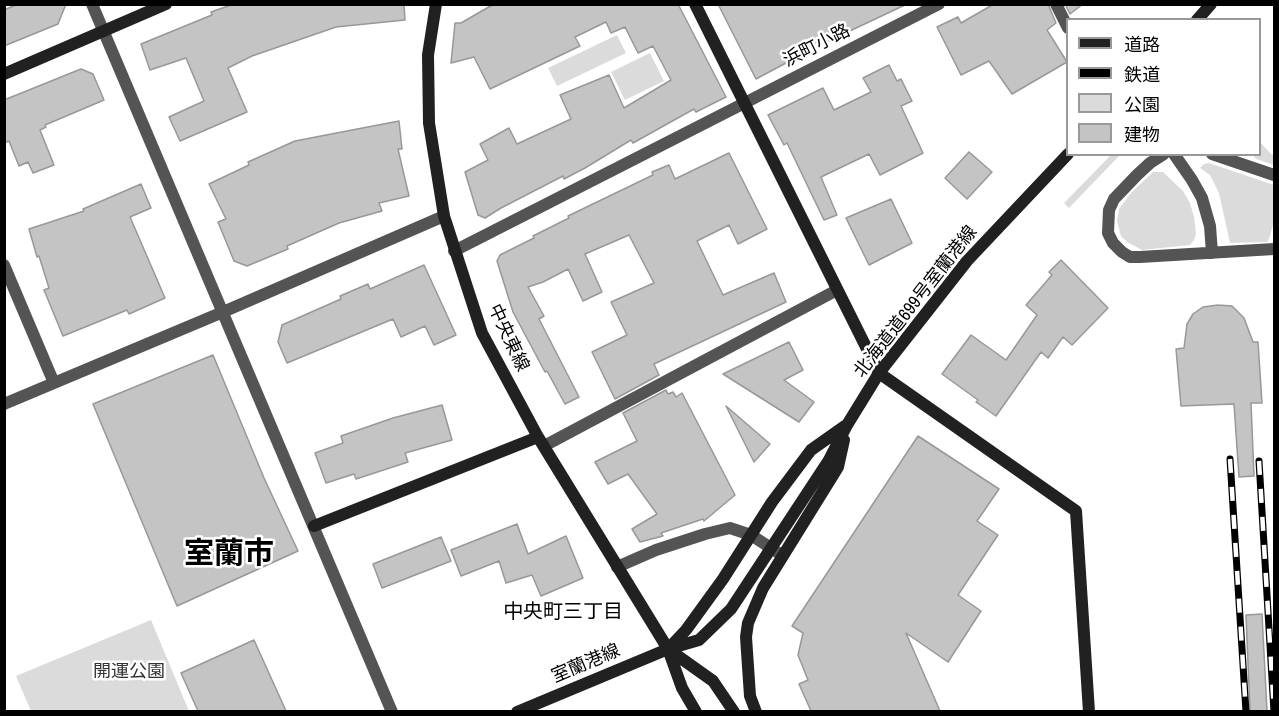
<!DOCTYPE html>
<meta charset="utf-8">
<style>
body{margin:0}
#map{position:relative;width:1279px;height:716px;overflow:hidden;background:#fff;font-family:"Archivo Narrow","Noto Sans JP",sans-serif}
canvas{display:block}
.frame{position:absolute;inset:0;border:6px solid #000;pointer-events:none}
.legend{position:absolute;left:1066px;top:18px;width:195px;height:138px;box-sizing:border-box;background:#fff;border:2px solid #999;margin:0;padding:8px 10px;list-style:none;font-size:18px;color:#000}
.legend li{display:flex;align-items:center;gap:12px;height:30px}
.legend b{width:30px;border:2px solid #999}
</style>
<div id="map">
<canvas width="1279" height="716"></canvas>
<div class="frame"></div>
<ul class="legend">
<li><b style="height:8px;background:#212121"></b>道路</li>
<li><b style="height:8px;background:#000"></b>鉄道</li>
<li><b style="height:16px;background:#dbdbdb"></b>公園</li>
<li><b style="height:16px;background:#c4c4c4"></b>建物</li>
</ul>
</div>
<script>
const context = document.querySelector('canvas').getContext('2d');
context.lineJoin = 'round';
function fill(path, color) { context.fillStyle = color; context.fill(path, 'evenodd'); }
const shape = rows => new Path2D(rows.map(r => 'M' + r).join(''));
function trace(path, color, width, dash) { context.strokeStyle = color; context.lineWidth = width; context.lineCap = dash ? 'butt' : 'round'; context.setLineDash(dash || []); context.stroke(path); }
function label(font, color, halo, rows, align = 'center') {
  context.font = font + ' "Archivo Narrow","Noto Sans JP",sans-serif'; context.lineWidth = 5; context.setLineDash([]); context.textBaseline = 'middle'; context.strokeStyle = halo; context.fillStyle = color; for (const [text, x, y, turn = 0] of rows) {
    context.save(); context.translate(x, y); context.rotate((+turn || 0) * Math.PI / 180); context.textAlign = isNaN(turn) ? turn : align; if (halo) context.strokeText(text, 0, 0); context.fillText(text, 0, 0); context.restore();
  }
}
const green = shape([
 [617,35,626,53,557,86,548,68],
 [650,53,664,81,625,100,611,72],
 [1260,142,1271,154,1274,155,1274,165,1256,159,1253,155,1260,154],
 [1112,154,1120,155,1069,208,1064,203],
 [1209,163,1274,185,1274,222,1268,242,1230,243,1219,193,1210,175,1200,168,1204,164],
 [1153,172,1163,172,1183,191,1190,203,1194,217,1196,234,1194,240,1190,245,1142,250,1127,242,1121,236,1117,221,1119,209,1131,193],
 [151,620,189,711,31,711,16,676]
]);
const building = shape([
 [18,4,66,4,58,24,4,46,4,10,18,4],
 [234,4,404,4,405,20,336,27,252,56,228,68,247,112,180,141,169,117,204,101,186,58,150,70,141,44,212,15,211,12,234,4],
 [494,4,678,4,726,97,696,112,694,109,633,143,631,140,585,168,564,179,563,176,501,208,485,218,478,215,465,172,488,160,480,144,509,128,517,144,571,119,560,95,609,75,624,108,671,80,653,46,638,53,625,27,611,33,606,22,575,37,580,46,490,89,474,57,451,63,455,23,461,23,494,4],
 [718,4,907,4,801,54,803,58,787,66,786,63,756,79,718,4],
 [994,4,1048,4,1056,23,1047,30,1067,62,1012,94,989,61,961,75,937,27,958,17,961,23,994,4],
 [1065,4,1083,4,1070,14,1065,4],
 [889,65,897,81,901,79,912,101,901,106,923,153,880,175,869,154,821,177,837,215,824,220,787,143,784,145,768,115,823,88,834,110,871,92,863,78,889,65],
 [81,69,93,74,104,100,45,125,46,127,40,130,54,165,33,173,28,162,19,166,9,141,4,143,4,100,81,69],
 [399,121,402,149,398,149,409,196,379,203,382,211,339,223,287,246,288,249,247,266,234,261,218,222,226,219,209,184,249,165,248,162,295,141,399,121],
 [969,152,992,172,967,199,945,178,969,152],
 [729,153,767,229,738,244,729,225,697,241,723,295,774,273,786,302,654,364,659,375,615,399,592,352,627,335,611,302,654,283,629,235,585,254,602,292,583,301,568,269,543,282,528,287,544,316,539,319,579,397,565,404,547,371,545,372,513,312,497,261,500,255,534,238,533,236,569,218,568,216,653,175,652,172,669,165,675,179,729,153],
 [141,184,151,208,130,217,165,298,129,314,127,310,63,336,44,290,49,288,39,256,37,257,29,229,84,211,83,209,141,184],
 [891,199,912,243,869,265,846,218,891,199],
 [1061,260,1108,308,1072,345,1063,337,1048,358,1041,352,996,416,976,402,978,400,942,374,971,335,1006,360,1037,315,1026,305,1052,275,1049,272,1061,260],
 [424,265,456,335,434,345,425,326,401,337,393,319,287,363,278,342,282,325,341,299,340,296,368,284,370,289,424,265],
 [1218,305,1232,306,1244,318,1253,342,1258,342,1262,403,1251,403,1254,476,1239,477,1234,404,1181,406,1176,349,1184,348,1187,324,1193,314,1203,307,1218,305],
 [789,342,803,370,784,380,814,402,799,422,723,374,789,342],
 [213,355,264,478,298,551,177,606,93,404,213,355],
 [666,390,668,394,673,392,676,397,682,393,735,495,704,521,703,519,661,533,663,536,640,542,632,529,657,514,628,474,608,484,595,462,637,441,623,413,666,390],
 [442,405,452,440,405,453,408,462,356,479,354,474,326,483,315,453,343,443,341,436,393,418,442,405],
 [726,406,770,444,754,462,726,406],
 [918,436,999,489,977,521,998,535,958,595,981,611,948,662,906,633,940,711,811,711,799,684,808,680,798,655,803,633,792,626,918,436],
 [517,524,528,554,566,536,583,578,541,596,532,575,506,583,499,561,461,576,451,550,517,524],
 [441,537,451,561,382,588,373,564,441,537],
 [1262,614,1267,711,1250,711,1246,615,1262,614],
 [254,640,286,711,198,711,181,673,254,640]
]);
const street = shape([
 [92,4,392,712],
 [1056,4,1068,28],
 [1164,154,1150,163,1137,175,1114,199,1109,210,1108,233,1113,243,1122,252,1130,257,1140,257,1274,249],
 [1174,154,1192,180,1202,198,1210,226,1212,253],
 [1212,154,1274,175],
 [454,251,939,4],
 [4,265,54,383],
 [4,404,223,312,444,216],
 [544,446,837,290],
 [617,567,656,550,705,534,730,528,751,535,780,554]
]);
const secondary = shape([
 [436,4,428,55,429,123,444,216,482,333,538,437,668,649,682,688,696,712],
 [695,4,879,373,1076,511,1089,712],
 [1197,20,1211,4],
 [4,74,166,4],
 [314,526,538,437],
 [669,648,686,630,723,579,772,502,811,450,845,426],
 [668,649,713,681,734,712],
 [517,712,668,649,699,640,731,609,829,460,847,425,879,373,967,261,1068,154],
 [756,712,750,696,746,637,748,623,763,588,838,467,844,440]
]);
const rail = shape([
 [1230,459,1246,712],
 [1259,461,1274,712]
]);
const streetNames = [
 ["浜町小路",817,46,-27],
 ["北海道道699号室蘭港線",916,302,-52],
 ["中央東線",508,338,65],
 ["室蘭港線",586,664,-23]
];
const parkNames = [
 ["開運公園",129,672]
];
const neighbourhoodNames = [
 ["中央町三丁目",563,613]
];
const townNames = [
 ["室蘭市",229,555]
];
fill(green, '#dbdbdb');
fill(building, '#c4c4c4');
trace(building, '#989898', 1.5);
trace(street, '#545454', 12);
trace(secondary, '#212121', 12);
trace(rail, '#000', 7);
trace(rail, '#fff', 4.5, [14]);
label('18px', '#000', '#fff', streetNames);
label('18px', '#323232', '#fff', parkNames);
label('20px', '#000', '#fff', neighbourhoodNames);
label('bold 30px', '#000', '#fff', townNames);
</script>
